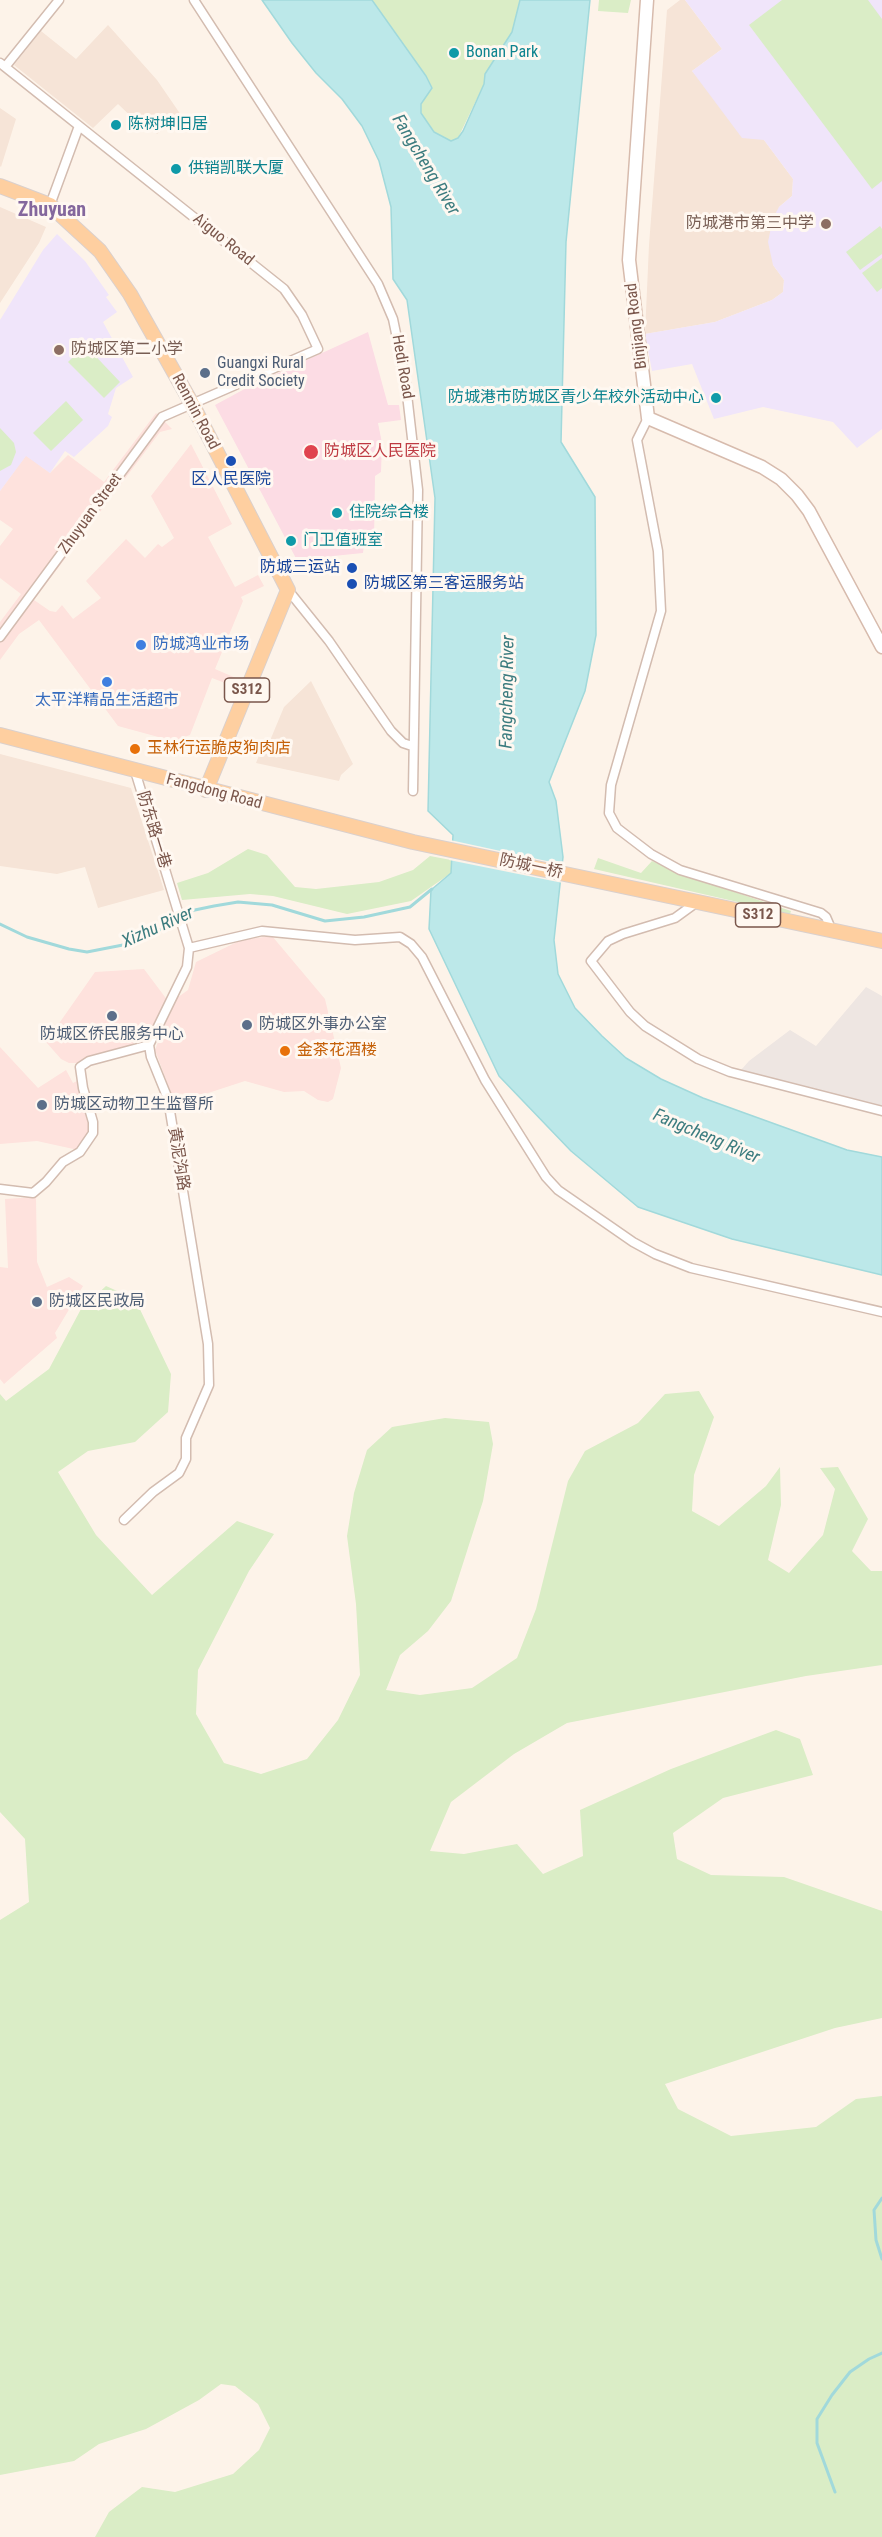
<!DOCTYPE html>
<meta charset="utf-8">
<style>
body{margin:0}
canvas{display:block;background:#fdf3e9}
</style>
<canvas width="882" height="2537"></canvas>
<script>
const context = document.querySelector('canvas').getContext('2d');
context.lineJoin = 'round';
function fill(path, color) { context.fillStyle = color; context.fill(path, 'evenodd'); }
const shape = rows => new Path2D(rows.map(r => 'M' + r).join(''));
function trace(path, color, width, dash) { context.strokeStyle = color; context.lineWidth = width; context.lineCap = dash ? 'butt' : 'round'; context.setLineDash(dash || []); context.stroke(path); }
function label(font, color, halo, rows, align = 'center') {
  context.font = font + ' "Roboto Condensed","Noto Sans SC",sans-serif'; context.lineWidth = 6; context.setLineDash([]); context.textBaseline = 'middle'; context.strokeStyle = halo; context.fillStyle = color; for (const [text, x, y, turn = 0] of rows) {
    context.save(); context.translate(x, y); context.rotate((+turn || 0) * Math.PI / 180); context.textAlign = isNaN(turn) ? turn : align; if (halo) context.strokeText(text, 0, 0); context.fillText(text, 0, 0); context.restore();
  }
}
const residential = shape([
 [680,0,685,0,722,49,692,71,764,140,793,179,792,196,779,207,773,265,784,280,783,292,772,300,715,322,645,334,649,245,667,10],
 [108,25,157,80,181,115,157,134,148,123,143,128,118,104,93,128,14,65,41,31,76,59],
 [0,108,16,119,1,167,0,166],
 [0,207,46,227,39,243,0,303],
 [311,681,353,764,341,775,339,781,256,763,260,753,264,755,284,707],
 [0,754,131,788,164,890,98,908,85,867,57,874,0,866]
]);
const commercial = shape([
 [156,413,172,429,160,432,34,600,50,611,56,612,62,605,73,619,101,598,86,581,126,539,145,558,158,544,162,547,174,538,151,496,191,444,232,524,208,537,235,587,258,575,264,586,241,597,243,601,215,669,236,678,233,686,212,678,190,735,173,741,118,726,39,620,19,634,0,660,0,622,21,594,0,578,0,546,13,529,0,520,0,491,26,455,50,473,68,455,104,482],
 [272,936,325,999,341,1068,333,1099,328,1102,318,1100,304,1091,284,1092,245,1081,202,1095,171,1093,155,1050,174,1000,188,990,196,962,241,940],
 [144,969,168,1001,153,1031,138,1042,81,1063,69,1063,61,1059,46,1042,95,972],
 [0,1047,38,1088,66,1070,73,1083,79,1080,89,1121,87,1138,78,1150,37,1141,0,1144],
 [36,1197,37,1262,47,1287,69,1277,83,1286,55,1333,57,1338,4,1384,0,1379,0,1267,8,1268,5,1199]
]);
const industrial = shape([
 [866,987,882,996,882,1107,741,1070,749,1061,790,1030,816,1046]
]);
const education = shape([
 [685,0,882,0,882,429,857,448,833,422,763,407,714,419,692,364,652,371,645,334,715,322,772,300,783,292,784,280,773,265,768,242,773,218,779,207,792,196,793,179,764,140,742,138,692,71,722,49],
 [57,234,85,261,109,295,106,297,117,312,103,322,133,377,116,388,108,414,112,417,108,426,74,457,65,451,50,473,26,456,0,491,0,320,43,250]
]);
const medical = shape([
 [368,332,388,405,399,405,401,420,378,423,382,443,381,472,375,476,374,543,364,544,363,553,313,558,299,564,215,405,252,385]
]);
const green = shape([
 [372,0,520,0,512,32,485,74,484,84,458,138,451,141,444,139,434,132,421,113,421,104,432,88,426,76],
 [599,0,631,0,628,13,598,11],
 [782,0,868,0,882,19,882,181,872,189,749,25],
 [880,226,882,229,882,254,860,270,846,252],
 [882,258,882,288,877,292,862,273],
 [85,345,120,382,104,398,68,362],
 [66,401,83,420,51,451,33,433],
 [0,428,14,443,16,452,11,465,0,471],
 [248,849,267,855,295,887,316,889,379,882,413,870,430,856,451,860,451,873,411,901,347,914,273,896,250,894,182,900,177,883,208,873],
 [598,858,641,873,652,861,681,874,791,911,790,914,594,869],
 [106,1286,135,1299,171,1374,168,1412,135,1442,88,1451,58,1472,96,1535,152,1595,237,1521,274,1534,249,1571,198,1670,196,1714,224,1763,261,1774,307,1759,338,1720,360,1675,356,1604,347,1536,354,1493,367,1450,392,1427,445,1418,489,1422,493,1444,483,1501,451,1601,428,1631,400,1655,386,1690,420,1695,472,1688,517,1658,536,1609,568,1481,585,1451,638,1423,665,1394,699,1391,714,1417,694,1475,692,1511,719,1526,766,1486,780,1467,781,1505,768,1560,789,1573,823,1535,835,1489,820,1468,838,1467,868,1519,852,1551,871,1571,882,1571,882,1665,806,1676,567,1723,514,1754,451,1802,430,1851,464,1854,517,1844,543,1874,583,1856,580,1810,671,1769,776,1730,800,1739,813,1775,723,1798,673,1833,677,1859,711,1875,784,1877,882,1911,882,2018,835,2028,665,2084,678,2109,731,2136,816,2127,856,2099,882,2096,882,2537,95,2537,109,2512,142,2487,175,2492,233,2474,259,2450,270,2428,258,2404,235,2386,221,2384,199,2400,146,2429,99,2444,74,2461,0,2475,0,1920,29,1902,25,1839,0,1812,0,1394,6,1401,49,1369,81,1309]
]);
const water = shape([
 [262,0,372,0,426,76,432,88,421,104,421,113,434,132,451,141,458,138,463,131,484,84,485,74,512,32,520,0,590,0,566,242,561,442,595,497,596,635,585,691,549,782,556,801,563,857,554,940,558,974,575,1008,602,1036,626,1058,661,1079,703,1098,847,1150,882,1157,882,1275,732,1239,638,1207,571,1151,499,1076,429,929,431,890,451,873,453,835,428,811,435,498,407,300,393,279,391,207,379,161,362,126,342,99,316,73,292,43,262,0]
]);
const pier = shape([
 [450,840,565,865,563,883,449,860]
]);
const stream = shape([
 [0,924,27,937,69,949,87,952,128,944,153,934,190,911,214,906,238,902,272,905,325,921,364,917,410,907,432,889],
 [882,2198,874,2210,876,2240,882,2259],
 [835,2492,817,2443,817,2419,832,2395,850,2372,869,2359,882,2353]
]);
const street = shape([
 [194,0,378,284,393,319,405,377,418,490,413,791],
 [0,63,284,289,302,315,318,349,162,417,0,637],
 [5,67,59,0],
 [50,205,79,126],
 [648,418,637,440,658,551,661,611,611,785,609,813,617,828,651,854,680,870,821,913,826,917,829,924,827,930],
 [288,590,329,641,391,731,403,743,412,746],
 [697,902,675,918,623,934,608,941,591,961,630,1012,645,1026,698,1059,730,1072,882,1111],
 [189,948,262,931,355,940,400,937,411,944,422,957,485,1080,546,1177,558,1190,633,1242,655,1254,691,1268,882,1312],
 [0,1189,33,1193,46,1182,63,1162,80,1152,93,1133,93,1122,83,1088,80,1067,89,1061,149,1045],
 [124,1520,153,1492,179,1473,186,1459,186,1438,209,1385,208,1344,168,1099,151,1057,149,1045,187,967,189,948,135,771]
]);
const secondary = shape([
 [647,0,629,260,648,418,762,467,781,479,797,495,809,511,882,647]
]);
const primary = shape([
 [0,186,50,205,100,251,130,294,192,404,288,590,206,790],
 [0,735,413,842,882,941]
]);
const markers = [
 [454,53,6,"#0f9aa8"],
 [116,125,6,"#0f9aa8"],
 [176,169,6,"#0f9aa8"],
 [826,224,6,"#8d6e63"],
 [59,350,6,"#8d6e63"],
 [205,373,6,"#5c6f8a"],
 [716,398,6,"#0f9aa8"],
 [311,452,8,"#e0444e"],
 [231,461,6,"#1a4fb4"],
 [337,513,6,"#0f9aa8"],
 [291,541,6,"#0f9aa8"],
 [352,568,6,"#1a4fb4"],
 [352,584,6,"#1a4fb4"],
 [141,645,6,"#3f7fe0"],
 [107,682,6,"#3f7fe0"],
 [135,749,6,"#e8710a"],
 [112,1016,6,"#5c6f8a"],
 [247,1025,6,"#5c6f8a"],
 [285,1051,6,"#e8710a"],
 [42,1105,6,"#5c6f8a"],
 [37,1302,6,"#5c6f8a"]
];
const shields = [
 [247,690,45],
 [758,915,45]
];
const shieldNames = [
 ["S312",247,690],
 ["S312",758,915]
];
const cultureNames = [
 ["Bonan Park",466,53],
 ["陈树坤旧居",128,125],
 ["供销凯联大厦",188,169],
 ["防城港市防城区青少年校外活动中心",704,398,"right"],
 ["住院综合楼",349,513],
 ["门卫值班室",303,541]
];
const educationNames = [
 ["防城港市第三中学",814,224],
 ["防城区第二小学",71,350,"left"]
];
const streetNames = [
 ["Aiguo Road",223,240,39],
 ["Binjiang Road",637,326,-97],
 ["Hedi Road",402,367,80],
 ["Renmin Road",195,412,62],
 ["Zhuyuan Street",91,514,-54],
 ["Fangdong Road",214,792,15],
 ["防东路一巷",153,830,73],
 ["防城一桥",531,867,12],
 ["黄泥沟路",178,1159,81]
];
const serviceNames = [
 ["Guangxi Rural",217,364],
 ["Credit Society",217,382],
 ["防城区外事办公室",259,1025],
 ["防城区侨民服务中心",112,1035,"center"],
 ["防城区动物卫生监督所",54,1105],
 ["防城区民政局",49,1302]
];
const healthNames = [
 ["防城区人民医院",324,452]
];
const transitNames = [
 ["区人民医院",231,480],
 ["防城三运站",340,568,"right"],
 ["防城区第三客运服务站",364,584,"left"]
];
const shopNames = [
 ["防城鸿业市场",153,645],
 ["太平洋精品生活超市",107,701,"center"]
];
const foodNames = [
 ["玉林行运脆皮狗肉店",147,749],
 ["金茶花酒楼",297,1051]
];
const waterNames = [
 ["Fangcheng River",425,165,59],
 ["Fangcheng River",508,692,-89],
 ["Xizhu River",158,928,-24],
 ["Fangcheng River",706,1137,23]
];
const quarterNames = [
 ["Zhuyuan",52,211]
];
fill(residential, '#f6e4d7');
fill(commercial, '#fee2dd');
fill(industrial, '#eee6e2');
fill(education, '#f0e5fa');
fill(medical, '#fcdce4');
fill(green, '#daedc6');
fill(water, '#bce8e9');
trace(water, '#a1d9db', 1.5);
fill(pier, '#fdf3e9');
trace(stream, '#a1d9db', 3);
trace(street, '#d3bcb0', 11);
trace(secondary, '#d7bbad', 15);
trace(primary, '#dad0cd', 16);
trace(street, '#fff', 8);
trace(secondary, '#fff', 12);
trace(primary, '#fecfa0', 14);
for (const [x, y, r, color] of markers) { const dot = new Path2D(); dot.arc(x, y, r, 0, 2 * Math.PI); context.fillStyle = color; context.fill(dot); trace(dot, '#fff8f1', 2); }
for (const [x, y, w] of shields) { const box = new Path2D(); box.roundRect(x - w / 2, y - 12, w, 24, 4.5); context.fillStyle = '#fff8f1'; context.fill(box); trace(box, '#7a564b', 1.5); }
label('bold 15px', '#7a564b', null, shieldNames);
label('16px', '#0d838f', '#fff8f1', cultureNames, 'left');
label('16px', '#785e54', '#fff8f1', educationNames, 'right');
label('16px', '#7a564b', '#fff8f1', streetNames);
label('16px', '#4e5e75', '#fff8f1', serviceNames, 'left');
label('16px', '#be3a42', '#fff8f1', healthNames, 'left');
label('16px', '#164399', '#fff8f1', transitNames);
label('16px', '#366cbe', '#fff8f1', shopNames, 'left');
label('16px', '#c56008', '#fff8f1', foodNames, 'left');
label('italic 18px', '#3c7c7f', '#fff8f1', waterNames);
label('bold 20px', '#84679d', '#fff8f1', quarterNames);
</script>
